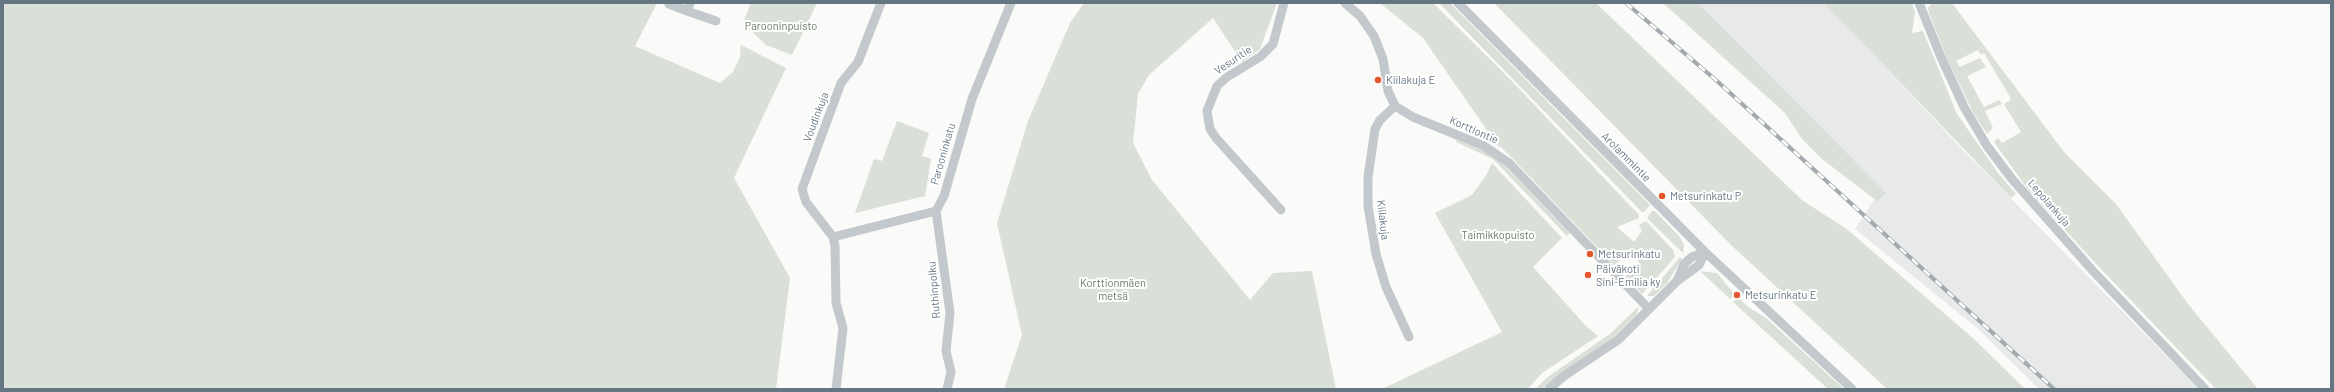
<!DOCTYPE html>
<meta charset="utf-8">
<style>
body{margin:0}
#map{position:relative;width:2334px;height:392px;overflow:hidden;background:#fafaf8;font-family:Barlow,sans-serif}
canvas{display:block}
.frame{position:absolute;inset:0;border:4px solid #657683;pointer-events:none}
</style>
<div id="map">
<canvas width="2334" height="392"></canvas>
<div class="frame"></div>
</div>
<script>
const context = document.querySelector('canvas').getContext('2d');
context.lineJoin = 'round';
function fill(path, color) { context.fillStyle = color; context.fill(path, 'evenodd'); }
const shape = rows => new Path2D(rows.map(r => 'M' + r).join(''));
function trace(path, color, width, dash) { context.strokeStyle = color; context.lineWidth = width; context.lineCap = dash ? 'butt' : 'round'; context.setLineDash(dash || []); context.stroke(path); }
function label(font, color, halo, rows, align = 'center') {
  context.font = font + ' Barlow,sans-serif'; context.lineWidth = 4; context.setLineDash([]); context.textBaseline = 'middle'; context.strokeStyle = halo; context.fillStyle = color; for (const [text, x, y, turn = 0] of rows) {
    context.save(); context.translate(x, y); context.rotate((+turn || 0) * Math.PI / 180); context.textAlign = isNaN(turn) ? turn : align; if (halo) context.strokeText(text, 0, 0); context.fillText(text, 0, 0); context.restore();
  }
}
const built = shape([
 [1691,3,1825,3,1960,147,2199,389,2039,389,1976,327,1855,229,1876,197]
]);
const green = shape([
 [3,3,657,3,635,46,720,83,733,72,740,57,741,45,786,68,734,178,790,278,776,389,3,389],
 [751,3,817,3,792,55,766,45,743,23],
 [1084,3,1277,3,1260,49,1242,62,1213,18,1149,75,1138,94,1133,143,1152,180,1250,300,1273,273,1312,271,1336,389,1004,389,1022,335,997,223,1028,121,1070,23],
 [1380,3,1433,3,1507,76,1639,215,1639,218,1617,227,1634,242,1642,231,1639,225,1646,221,1673,250,1675,257,1642,294,1625,276,1640,263,1632,255,1623,258,1614,265,1512,158,1501,147,1488,141,1489,133,1423,38],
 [1439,3,1450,3,1650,205,1644,212,1642,212],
 [1494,3,1596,3,1802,200,1848,230,1975,340,2025,389,1887,389,1732,246],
 [1663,3,1698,3,1886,193,1877,201,1822,159,1802,139,1785,113],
 [1824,3,1912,3,1915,12,1912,33,1923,31,1957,114,1998,173,2016,194,2011,198],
 [1932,3,1952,3,2064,152,2116,204,2188,304,2258,389,2216,389,2097,265,2027,188,1994,142,1998,138,2002,143,2021,132,2004,104,2011,100,2010,97,1984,53,1981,55,1978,50,1956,61,1960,67,1980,58,1986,67,1967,76,1984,107,1999,100,2002,104,1985,111,1993,128,1987,134,1974,114,1948,61,1929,13,1928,8],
 [897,121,929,133,922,156,931,159,925,196,855,213,874,159,882,161],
 [1457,140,1490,154,1501,162,1570,233,1567,236,1493,159,1456,142],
 [1492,163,1562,238,1533,267,1585,325,1598,336,1542,373,1528,389,1382,389,1502,332,1435,213,1472,195,1487,174],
 [1652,211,1655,211,1680,237,1684,245,1683,253,1647,218],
 [1680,257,1682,259,1667,283,1654,296,1647,296],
 [1700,271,1717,273,1735,295,1730,299],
 [1738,297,1748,307,1766,318,1844,389,1828,389,1733,302],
 [1639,306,1637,314,1613,338,1541,389,1535,389,1549,376,1610,334]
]);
const minor = shape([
 [690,3,687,11,716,21],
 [1345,3,1360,16,1374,36,1383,59,1388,91,1395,106,1413,117,1484,146,1509,163,1649,309],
 [1458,3,1705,252,1852,389],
 [1919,3,1941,57,1964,107,1987,146,2012,179,2093,271,2205,389],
 [669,4,687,11],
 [1395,106,1380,120,1375,129,1368,177,1368,206,1376,254,1386,287,1409,337],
 [1281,210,1216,138,1210,129,1207,111,1217,86,1227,77,1260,57,1273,44,1284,3],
 [936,211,950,313,946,351,951,372,947,389],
 [833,237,936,211,944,196,972,99,1011,3],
 [1677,281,1684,264,1692,257,1705,252],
 [836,389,843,328,836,303,835,246,833,237,806,202,802,189,841,83,858,62,881,3],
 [1549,389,1564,376,1618,340,1677,281,1699,265,1705,252]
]);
const rail = shape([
 [1626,3,1717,81,2054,389]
]);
const markers = [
 [1378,80,4,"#e4572e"],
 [1662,196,4,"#e4572e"],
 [1590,254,4,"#e4572e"],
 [1588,275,4,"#e4572e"],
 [1737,295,4,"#e4572e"]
];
const parkNames = [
 ["Parooninpuisto",781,26],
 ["Taimikkopuisto",1498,235],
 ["Korttionmäen",1113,283],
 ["metsä",1113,296]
];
const streetNames = [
 ["Vesuritie",1233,60,-34],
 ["Voudinkuja",816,117,-69],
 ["Korttiontie",1474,130,24],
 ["Parooninkatu",943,154,-74],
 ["Arolammintie",1626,157,45],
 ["Lepolankuja",2049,203,49],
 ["Kiilakuja",1383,220,83],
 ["Ruthinpolku",934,290,-95]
];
const poiNames = [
 ["Kiilakuja E",1386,80],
 ["Metsurinkatu P",1670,196],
 ["Metsurinkatu",1598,254],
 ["Päiväkoti",1596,269],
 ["Sini-Emilia ky",1596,282],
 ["Metsurinkatu E",1745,295]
];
fill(built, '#e8e9e9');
fill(green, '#dadfd7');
trace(minor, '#c3c8cc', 9);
trace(rail, '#a2aab0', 4);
trace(rail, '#fff', 2.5, [8]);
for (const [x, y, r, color] of markers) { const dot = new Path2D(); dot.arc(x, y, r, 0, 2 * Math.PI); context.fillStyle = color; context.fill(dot); trace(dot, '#fff', 1.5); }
label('11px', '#687a64', '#fff', parkNames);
label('11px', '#657683', '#fff', streetNames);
label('11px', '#657683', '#fff', poiNames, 'left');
</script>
